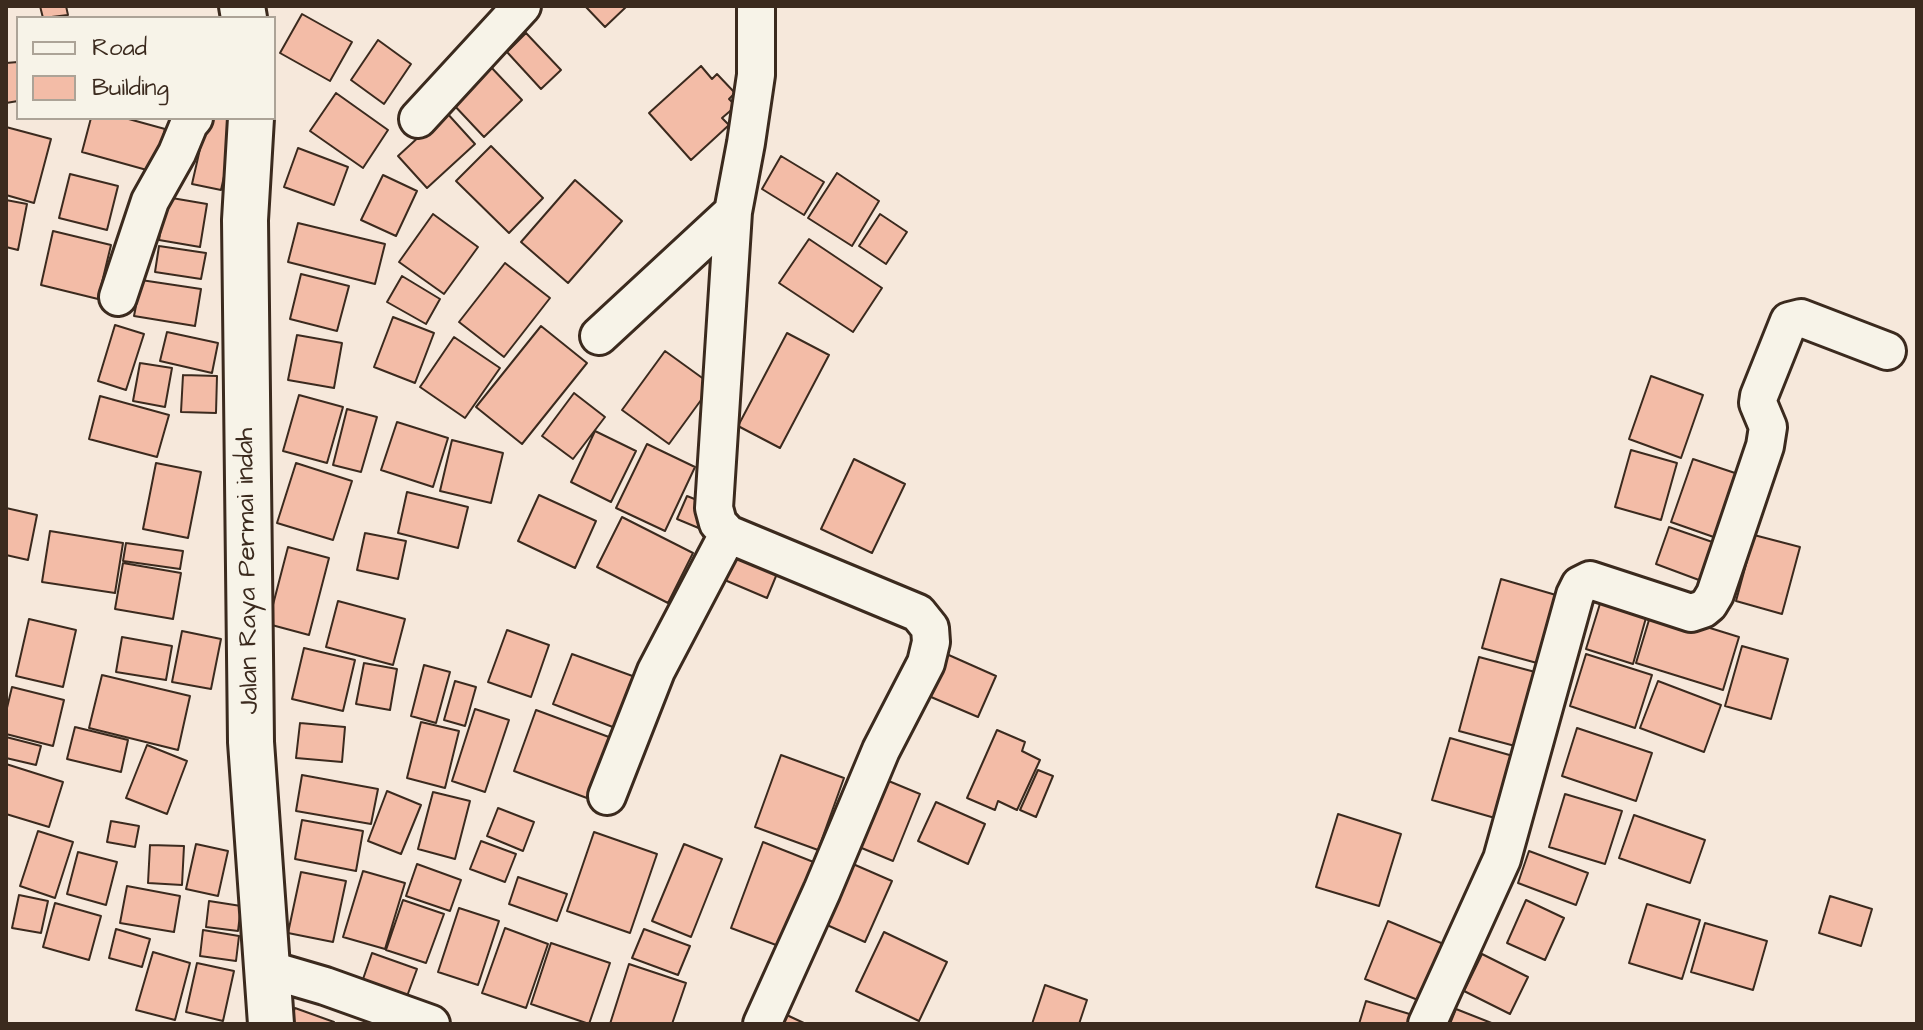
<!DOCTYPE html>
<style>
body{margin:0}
#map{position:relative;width:1923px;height:1030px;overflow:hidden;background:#f6e8db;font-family:"Architects Daughter",sans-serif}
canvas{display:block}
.frame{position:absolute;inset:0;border:8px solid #3b2a1e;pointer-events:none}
.legend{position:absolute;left:16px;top:16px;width:260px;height:104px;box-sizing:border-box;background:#f7f3e8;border:2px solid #aca397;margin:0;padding:10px 14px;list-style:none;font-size:24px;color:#3b2a1e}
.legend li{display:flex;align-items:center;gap:16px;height:40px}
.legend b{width:40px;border:2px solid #aca397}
</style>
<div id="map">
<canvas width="1923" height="1030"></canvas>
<div class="frame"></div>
<ul class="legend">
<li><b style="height:10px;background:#f7f3e8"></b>Road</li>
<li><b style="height:22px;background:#f3bca7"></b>Building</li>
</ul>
</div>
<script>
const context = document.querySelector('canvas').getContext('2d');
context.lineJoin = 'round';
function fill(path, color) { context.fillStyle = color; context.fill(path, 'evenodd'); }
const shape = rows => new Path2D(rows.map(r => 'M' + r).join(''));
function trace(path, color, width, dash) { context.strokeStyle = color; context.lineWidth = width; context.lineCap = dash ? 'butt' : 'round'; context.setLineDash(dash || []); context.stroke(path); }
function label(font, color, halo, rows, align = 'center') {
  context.font = font + ' "Architects Daughter",sans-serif'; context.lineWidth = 8; context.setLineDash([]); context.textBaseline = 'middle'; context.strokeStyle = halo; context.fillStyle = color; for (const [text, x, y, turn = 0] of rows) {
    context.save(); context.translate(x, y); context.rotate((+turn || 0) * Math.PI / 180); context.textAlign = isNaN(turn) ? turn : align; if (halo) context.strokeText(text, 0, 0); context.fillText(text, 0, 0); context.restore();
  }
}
const building = shape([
 [40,6,66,6,68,15,43,18,40,6],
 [585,6,627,6,605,27,585,6],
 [302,14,352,42,330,81,280,53,302,14],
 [526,33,561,70,541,89,507,52,526,33],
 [378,40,411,64,384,104,351,80,378,40],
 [18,62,18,101,6,103,6,63,18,62],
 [490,66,522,100,484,137,452,103,490,66],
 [701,66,712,79,717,74,735,93,729,99,736,106,722,118,729,125,691,160,649,113,701,66],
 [336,93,388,130,363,168,310,131,336,93],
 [446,112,475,144,427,188,398,156,446,112],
 [91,118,125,118,165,129,154,172,82,152,91,118],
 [207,118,237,118,221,190,192,184,207,118],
 [6,127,51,139,34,203,6,195,6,127],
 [491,146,543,198,509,233,456,181,491,146],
 [298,148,348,167,334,205,284,187,298,148],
 [781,156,824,182,804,215,762,189,781,156],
 [837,173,879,201,852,246,808,218,837,173],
 [70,174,118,186,107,230,59,218,70,174],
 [383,175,417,191,396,236,361,220,383,175],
 [575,180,622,221,568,283,521,242,575,180],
 [166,197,207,204,200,247,159,240,166,197],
 [6,200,27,204,18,250,6,247,6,200],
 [433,214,478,247,444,294,399,262,433,214],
 [880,214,907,232,886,264,859,246,880,214],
 [298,223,385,244,375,284,288,262,298,223],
 [53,231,111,245,98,299,41,285,53,231],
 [809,239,882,288,853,332,779,283,809,239],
 [159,246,206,253,201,279,155,272,159,246],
 [505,263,550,298,504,357,459,322,505,263],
 [301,274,349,286,337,331,290,319,301,274],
 [402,276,440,299,426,324,387,302,402,276],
 [141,280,201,289,195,326,134,316,141,280],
 [393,317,434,333,415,383,374,367,393,317],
 [115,325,144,334,126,390,98,381,115,325],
 [541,326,587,363,522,444,476,407,541,326],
 [167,332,218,343,212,373,160,361,167,332],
 [787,333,829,355,780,448,738,426,787,333],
 [297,335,342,343,334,388,288,380,297,335],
 [454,337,500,368,465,418,420,387,454,337],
 [665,351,712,385,669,444,622,410,665,351],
 [140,363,172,368,165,407,133,401,140,363],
 [183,375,217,376,216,413,181,412,183,375],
 [1651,376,1703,395,1681,458,1629,439,1651,376],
 [574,393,605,417,573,459,542,436,574,393],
 [299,395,343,407,327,463,283,451,299,395],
 [100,396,169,415,157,457,89,439,100,396],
 [347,409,377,417,361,472,333,465,347,409],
 [397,422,448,438,433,487,381,470,397,422],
 [595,431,636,451,611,502,571,482,595,431],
 [452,440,503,453,491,503,440,491,452,440],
 [647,444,695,467,665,531,616,508,647,444],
 [1631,450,1677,463,1661,520,1615,507,1631,450],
 [854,459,905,484,872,553,821,529,854,459],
 [1693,459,1747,477,1725,541,1671,522,1693,459],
 [156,463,201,472,188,538,143,529,156,463],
 [296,463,352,481,333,540,277,523,296,463],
 [407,492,468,507,458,548,398,533,407,492],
 [539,495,596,521,575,568,518,541,539,495],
 [687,496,712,506,701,529,677,519,687,496],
 [6,508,37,515,28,560,6,555,6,508],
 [622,517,693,553,668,603,597,567,622,517],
 [1669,527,1721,545,1707,583,1656,564,1669,527],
 [50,531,123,543,115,593,42,582,50,531],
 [365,533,406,541,398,579,357,570,365,533],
 [1754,535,1800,547,1782,614,1736,601,1754,535],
 [126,543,183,551,180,569,123,561,126,543],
 [734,544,781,564,767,598,720,578,734,544],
 [288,547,329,558,309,635,268,624,288,547],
 [123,563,181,573,173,619,115,609,123,563],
 [1501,579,1556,595,1537,663,1482,648,1501,579],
 [1603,594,1649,607,1633,664,1586,649,1603,594],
 [338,601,405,619,393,665,326,647,338,601],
 [1652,610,1739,637,1723,690,1636,663,1652,610],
 [29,619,76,630,63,687,16,676,29,619],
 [507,630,549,645,531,697,488,682,507,630],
 [182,631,221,639,211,689,172,682,182,631],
 [122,637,172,646,166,680,116,672,122,637],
 [1742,646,1788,659,1771,719,1725,706,1742,646],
 [304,648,355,660,343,711,292,699,304,648],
 [942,652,996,676,978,717,924,694,942,652],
 [572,654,638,678,618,729,553,704,572,654],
 [1586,654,1652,675,1635,728,1570,706,1586,654],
 [1479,657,1535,672,1515,746,1459,731,1479,657],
 [364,663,397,669,390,710,356,704,364,663],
 [424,665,450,672,436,723,411,716,424,665],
 [102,675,190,696,178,750,89,728,102,675],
 [455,681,476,687,465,726,444,720,455,681],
 [1658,681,1721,705,1704,752,1640,728,1658,681],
 [12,687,64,700,53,746,6,734,6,712,12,687],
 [475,709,509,720,485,792,452,781,475,709],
 [536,710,617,740,595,801,514,771,536,710],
 [421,722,459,731,445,788,407,778,421,722],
 [300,723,345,727,342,762,296,758,300,723],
 [75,727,128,740,121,772,67,759,75,727],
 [1577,728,1652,753,1636,801,1562,776,1577,728],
 [997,730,1025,742,1022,751,1040,760,1017,810,998,801,995,810,967,798,997,730],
 [6,737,41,746,36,765,6,758,6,737],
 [1450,738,1513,756,1495,818,1432,800,1450,738],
 [147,745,187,761,167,814,126,798,147,745],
 [781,755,844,778,818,850,755,827,781,755],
 [6,764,63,782,49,827,6,814,6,764],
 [1038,770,1053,776,1036,817,1020,810,1038,770],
 [302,775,378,789,371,824,296,811,302,775],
 [879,777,920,794,893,861,852,844,879,777],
 [387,791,421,805,401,854,368,841,387,791],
 [433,792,470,801,455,859,418,849,433,792],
 [1565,794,1622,811,1605,864,1549,847,1565,794],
 [936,802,985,824,968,864,918,841,936,802],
 [498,808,534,822,523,851,487,836,498,808],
 [1338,814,1401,834,1379,906,1316,887,1338,814],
 [1634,815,1705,840,1690,883,1619,858,1634,815],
 [302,820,363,831,356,871,295,859,302,820],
 [111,821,139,826,135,847,107,842,111,821],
 [38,831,73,842,55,898,20,886,38,831],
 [594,832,657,854,630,933,567,911,594,832],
 [481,841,516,854,505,882,470,869,481,841],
 [763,842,816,863,784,948,731,928,763,842],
 [196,844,228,851,218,896,186,889,196,844],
 [684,844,722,859,691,937,652,921,684,844],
 [150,845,184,846,182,885,148,883,150,845],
 [1529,851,1588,873,1576,905,1518,883,1529,851],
 [78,852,117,862,106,905,67,894,78,852],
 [417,864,461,880,450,911,406,896,417,864],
 [853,864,892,881,865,942,827,925,853,864],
 [363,871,405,883,385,949,343,937,363,871],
 [301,872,346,881,333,942,288,933,301,872],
 [518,877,567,894,557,921,509,904,518,877],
 [127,886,180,896,174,932,120,923,127,886],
 [19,895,48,901,41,933,12,928,19,895],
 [1830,896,1872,909,1861,946,1819,933,1830,896],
 [403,900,444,914,426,963,386,950,403,900],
 [1526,900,1564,918,1545,960,1507,943,1526,900],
 [209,901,241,906,238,931,206,927,209,901],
 [55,903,101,916,89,960,43,947,55,903],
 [1647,904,1700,920,1682,979,1629,963,1647,904],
 [459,908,499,921,478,985,438,972,459,908],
 [1388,921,1446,945,1423,1002,1365,979,1388,921],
 [1705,923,1767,941,1753,990,1691,972,1705,923],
 [505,928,548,944,526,1008,482,993,505,928],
 [116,929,150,939,142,967,109,958,116,929],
 [644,929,690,946,678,975,632,958,644,929],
 [203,930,239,936,236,961,200,956,203,930],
 [884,932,947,962,919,1021,856,991,884,932],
 [551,943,610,963,589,1024,531,1004,551,943],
 [153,952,190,963,175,1020,136,1010,153,952],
 [372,953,417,969,406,999,362,982,372,953],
 [1482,954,1528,977,1510,1014,1464,991,1482,954],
 [197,963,234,971,223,1021,186,1012,197,963],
 [629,964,686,983,672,1024,610,1024,629,964],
 [1045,985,1087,1000,1079,1024,1032,1024,1045,985],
 [1366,1001,1413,1015,1410,1024,1359,1024,1366,1001],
 [295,1008,334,1022,333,1024,289,1024,295,1008],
 [1456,1009,1494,1024,1450,1024,1456,1009],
 [776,1010,806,1024,770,1024,776,1010]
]);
const street = shape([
 [756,6,756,75,746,143,733,212,714,508,718,523,728,534,918,613,930,628,931,642,926,663,881,750,822,891,762,1024],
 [418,119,522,6],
 [118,297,150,201,177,153,189,124,194,118],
 [599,336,733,212],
 [607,796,656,671,728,534],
 [267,969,325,986,431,1024],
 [1427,1024,1502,859,1575,595,1580,585,1590,580,1691,613,1703,609,1709,604,1715,594,1765,446,1768,427,1758,403,1759,396,1789,321,1801,318,1887,351]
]);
const secondary = shape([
 [242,6,244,18],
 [251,118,245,220,251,742,271,1024]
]);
const streetNames = [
 ["Jalan Raya Permai indah",249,571,-91]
];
fill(building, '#f3bca7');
trace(building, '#3b2a1e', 2);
trace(street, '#3b2a1e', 42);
trace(secondary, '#3b2a1e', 50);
trace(street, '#f7f3e8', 36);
trace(secondary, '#f7f3e8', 44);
label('26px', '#3b2a1e', '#f7f3e8', streetNames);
</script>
